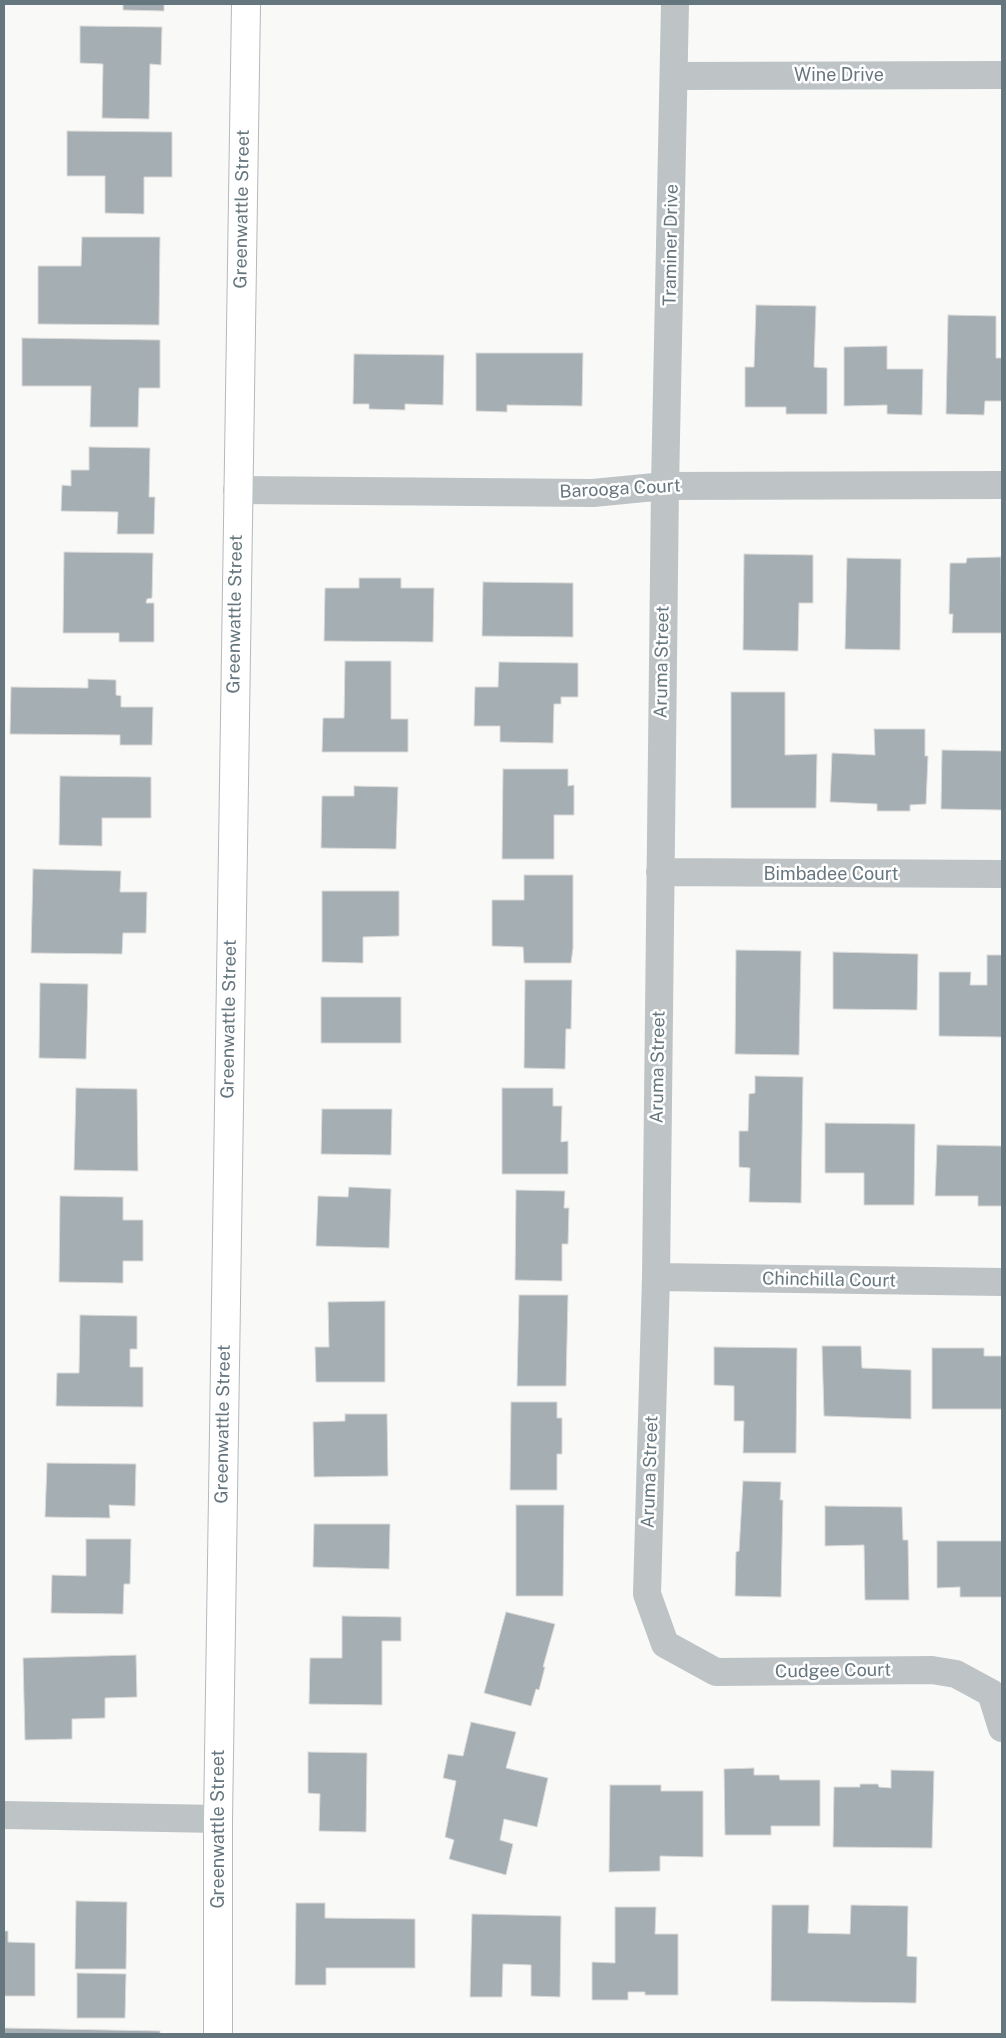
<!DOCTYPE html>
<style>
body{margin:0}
#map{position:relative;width:1006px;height:2038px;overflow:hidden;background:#f9f9f7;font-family:"Public Sans",sans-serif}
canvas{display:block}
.frame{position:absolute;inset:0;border:5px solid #66767f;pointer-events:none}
</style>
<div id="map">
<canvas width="1006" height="2038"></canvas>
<div class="frame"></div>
</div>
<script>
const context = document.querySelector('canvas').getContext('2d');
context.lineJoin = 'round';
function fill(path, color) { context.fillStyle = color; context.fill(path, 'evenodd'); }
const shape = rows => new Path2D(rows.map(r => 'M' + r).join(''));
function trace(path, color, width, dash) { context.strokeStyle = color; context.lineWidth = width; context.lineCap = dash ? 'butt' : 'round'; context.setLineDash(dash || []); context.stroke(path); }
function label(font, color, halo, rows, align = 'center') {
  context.font = font + ' "Public Sans",sans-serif'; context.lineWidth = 5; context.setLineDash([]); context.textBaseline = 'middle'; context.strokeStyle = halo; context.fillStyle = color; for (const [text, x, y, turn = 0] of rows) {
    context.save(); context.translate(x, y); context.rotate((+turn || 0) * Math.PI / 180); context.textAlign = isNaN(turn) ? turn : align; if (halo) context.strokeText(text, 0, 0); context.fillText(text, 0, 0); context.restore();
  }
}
const building = shape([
 [123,4,164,4,164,11,123,10,123,4],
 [80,26,162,27,161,65,150,64,149,119,102,118,103,64,80,63,80,26],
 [67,131,172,132,172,177,144,177,144,214,105,213,105,176,67,176,67,131],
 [82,237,160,237,159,325,38,324,38,266,81,266,82,237],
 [756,305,816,306,814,367,827,368,827,414,786,414,786,407,745,407,745,367,754,367,756,305],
 [948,315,996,316,996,358,1002,358,1002,401,985,401,984,415,946,414,948,315],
 [22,338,160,340,160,388,139,388,138,427,90,427,91,386,22,386,22,338],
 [887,346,887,369,923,369,922,415,887,414,887,405,844,406,844,347,887,346],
 [476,353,583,353,582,406,507,405,507,412,476,411,476,353],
 [354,354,444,355,443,405,405,404,405,410,369,409,369,404,353,404,354,354],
 [89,447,150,448,149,497,155,497,154,534,117,534,118,512,61,511,62,485,71,486,71,470,89,470,89,447],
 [64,552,153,553,152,598,147,599,146,603,154,603,154,642,119,642,119,633,63,633,64,552],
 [744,554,813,555,813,603,799,603,798,651,743,650,744,554],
 [1001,557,1002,633,952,633,953,614,949,614,950,563,966,563,967,558,1001,557],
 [847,558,901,559,900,650,845,649,847,558],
 [359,578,401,578,401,588,434,588,433,642,324,641,325,588,359,588,359,578],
 [483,582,573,583,573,637,482,636,483,582],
 [345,661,391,661,391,719,408,719,408,752,322,752,323,718,344,718,345,661],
 [499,662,578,663,578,697,561,697,561,704,554,704,553,743,500,742,500,726,474,726,475,687,498,687,499,662],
 [88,679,116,680,116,695,121,696,121,707,153,707,152,745,120,745,120,735,10,734,11,687,88,688,88,679],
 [731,692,785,692,785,755,817,754,816,808,731,808,731,692],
 [874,729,925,729,925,756,928,756,926,804,910,805,910,811,877,811,877,804,830,802,832,753,875,755,874,729],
 [942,750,1002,751,1002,810,941,809,942,750],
 [503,769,568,769,568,786,574,785,574,815,554,815,554,859,502,859,503,769],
 [60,776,151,777,151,818,102,818,102,846,59,845,60,776],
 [354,786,398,787,396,849,321,848,322,796,354,796,354,786],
 [33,869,121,871,120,892,147,892,146,933,123,933,122,954,31,953,33,869],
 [524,875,573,875,573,948,571,963,524,963,523,947,492,946,492,900,524,900,524,875],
 [322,891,399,891,399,936,363,937,363,963,322,962,322,891],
 [736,950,801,951,799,1055,735,1054,736,950],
 [833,952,918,954,917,1010,833,1009,833,952],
 [987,955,1002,955,1002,1037,939,1036,939,972,971,972,970,985,987,985,987,955],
 [525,980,572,980,571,1029,566,1029,565,1069,524,1068,525,980],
 [40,983,88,984,86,1059,39,1058,40,983],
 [321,997,401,997,401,1043,321,1043,321,997],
 [755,1076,803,1077,801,1203,749,1202,750,1168,739,1167,739,1131,748,1131,749,1094,755,1093,755,1076],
 [76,1088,137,1089,138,1171,74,1170,76,1088],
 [502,1088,553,1088,553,1106,562,1106,561,1142,568,1141,568,1174,502,1174,502,1088],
 [322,1109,392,1109,391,1155,321,1154,322,1109],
 [825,1123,915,1124,914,1205,864,1205,864,1173,825,1173,825,1123],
 [937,1145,1002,1146,1002,1206,978,1206,978,1196,935,1196,937,1145],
 [349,1187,391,1189,389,1248,316,1246,318,1196,348,1197,349,1187],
 [516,1190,565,1191,564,1208,569,1208,568,1244,562,1244,562,1281,515,1280,516,1190],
 [60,1196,123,1197,123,1220,143,1220,143,1261,123,1261,123,1283,59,1282,60,1196],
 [519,1295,568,1295,566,1386,517,1386,519,1295],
 [385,1301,385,1382,316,1382,315,1347,329,1347,328,1302,385,1301],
 [80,1315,137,1316,137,1349,130,1349,130,1367,143,1367,143,1407,56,1406,57,1373,79,1373,80,1315],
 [822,1346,861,1346,862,1368,911,1370,911,1419,824,1416,822,1346],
 [714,1347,797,1348,796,1453,743,1453,744,1421,734,1421,734,1386,714,1385,714,1347],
 [932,1348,984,1348,984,1356,1002,1356,1002,1409,932,1409,932,1348],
 [511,1402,557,1402,557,1418,562,1418,562,1454,557,1454,557,1490,510,1490,511,1402],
 [345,1414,387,1414,388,1476,314,1477,313,1422,345,1421,345,1414],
 [47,1463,136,1464,135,1506,109,1505,110,1518,45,1517,47,1463],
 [743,1481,781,1482,780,1500,783,1500,781,1597,735,1596,736,1552,739,1551,743,1481],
 [516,1505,564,1505,563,1596,516,1596,516,1505],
 [825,1506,902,1507,903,1540,908,1540,909,1600,865,1600,864,1545,825,1546,825,1506],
 [314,1524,390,1524,389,1569,313,1567,314,1524],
 [86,1539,131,1539,130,1584,124,1584,123,1614,51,1613,52,1575,86,1576,86,1539],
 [937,1541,1002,1541,1002,1597,960,1597,960,1587,937,1588,937,1541],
 [506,1612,555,1624,543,1667,545,1667,539,1690,536,1689,531,1706,484,1693,506,1612],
 [342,1616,401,1617,401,1641,382,1641,382,1705,309,1704,310,1658,342,1658,342,1616],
 [136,1655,137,1697,105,1698,105,1718,72,1719,72,1739,25,1740,23,1658,136,1655],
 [471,1722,516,1732,506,1768,548,1778,537,1827,504,1819,500,1840,513,1844,506,1875,449,1859,454,1840,445,1837,456,1781,443,1778,448,1754,463,1756,471,1722],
 [308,1752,367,1753,366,1832,319,1831,320,1794,308,1793,308,1752],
 [754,1768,754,1775,779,1775,780,1780,820,1780,820,1826,771,1826,771,1835,725,1835,724,1769,754,1768],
 [891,1770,934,1771,932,1848,833,1847,834,1787,860,1787,860,1784,878,1784,879,1787,891,1788,891,1770],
 [610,1785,661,1785,661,1791,703,1791,703,1857,660,1856,660,1871,609,1872,610,1785],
 [76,1901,127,1902,126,1969,75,1969,76,1901],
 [296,1903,325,1903,325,1918,415,1919,415,1968,326,1968,326,1985,295,1985,296,1903],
 [772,1905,809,1905,808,1933,850,1934,851,1905,908,1906,907,1956,917,1957,916,2003,771,2001,772,1905],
 [615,1907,656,1907,655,1934,678,1934,678,1995,645,1995,645,1992,628,1992,628,2000,592,2000,592,1962,615,1963,615,1907],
 [472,1914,561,1916,560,1997,531,1996,531,1965,503,1964,502,1997,470,1997,472,1914],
 [4,1931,8,1931,8,1942,35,1943,35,1996,4,1996,4,1931],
 [77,1973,126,1974,125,2018,77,2018,77,1973],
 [4,2028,160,2031,160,2034,4,2034,4,2028]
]);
const street = shape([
 [675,4,665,486,656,1277,647,1594,665,1644,716,1672,932,1670,956,1674,991,1693],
 [675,76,1002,75],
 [237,490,593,493,665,486,1002,485],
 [660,872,1002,874],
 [656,1277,1002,1282],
 [991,1693,1002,1728],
 [4,1815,218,1819]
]);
const secondary = shape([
 [218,2034,218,1819,246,4]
]);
const streetNames = [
 ["Wine Drive",839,75],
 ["Greenwattle Street",242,209,-89],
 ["Traminer Drive",671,245,-89],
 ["Barooga Court",620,489,-3],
 ["Greenwattle Street",235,614,-89],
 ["Aruma Street",662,662,-89],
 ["Bimbadee Court",831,874],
 ["Greenwattle Street",229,1019,-89],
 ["Aruma Street",658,1067,-89],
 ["Chinchilla Court",829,1280,1],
 ["Greenwattle Street",223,1424,-89],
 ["Aruma Street",650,1472,-88],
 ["Cudgee Court",833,1671,-1],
 ["Greenwattle Street",218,1829,-90]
];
fill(building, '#a5aeb3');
trace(building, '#dbdad9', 1);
trace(secondary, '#b3b9bd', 30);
trace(street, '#bec3c6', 28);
trace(secondary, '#fff', 28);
label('18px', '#66767f', '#fff', streetNames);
</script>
